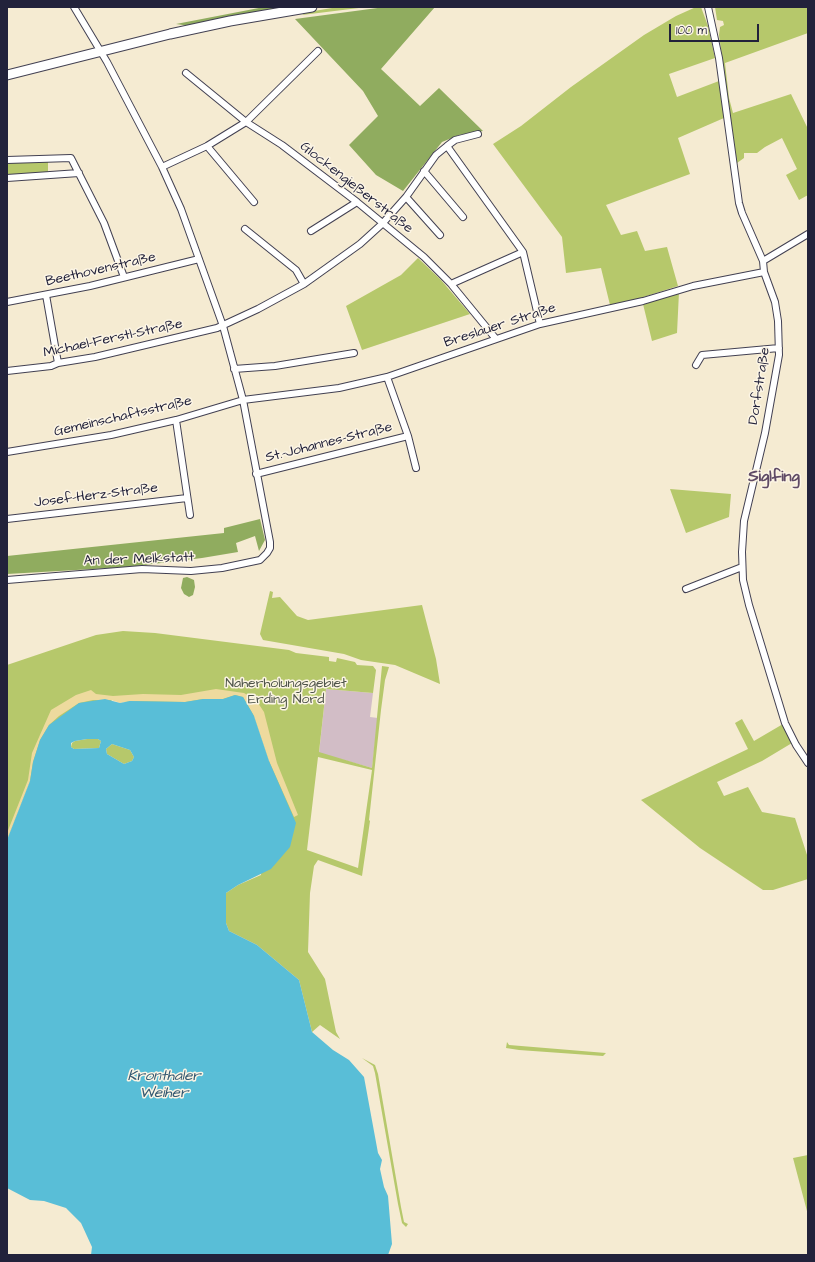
<!DOCTYPE html>
<meta charset="utf-8">
<style>
body{margin:0}
#map{position:relative;width:815px;height:1262px;overflow:hidden;background:#f5ebd2;font-family:"Architects Daughter",sans-serif}
canvas{display:block}
.frame{position:absolute;inset:0;border:8px solid #22223b;pointer-events:none}
.scale{position:absolute;left:669px;top:24px;width:90px;height:18px;box-sizing:border-box;border:2px solid #22223b;border-top:0;padding-left:5px;font-size:12px;line-height:14px;white-space:nowrap;color:#22223b;-webkit-text-stroke:3px #fcf5e5;paint-order:stroke}
</style>
<div id="map">
<canvas width="815" height="1262"></canvas>
<div class="frame"></div>
<div class="scale">100 m</div>
</div>
<script>
const context = document.querySelector('canvas').getContext('2d');
context.lineJoin = 'round';
function fill(path, color) { context.fillStyle = color; context.fill(path, 'evenodd'); }
const shape = rows => new Path2D(rows.map(r => 'M' + r).join(''));
function trace(path, color, width, dash) { context.strokeStyle = color; context.lineWidth = width; context.lineCap = dash ? 'butt' : 'round'; context.setLineDash(dash || []); context.stroke(path); }
function label(font, color, halo, rows, align = 'center') {
  context.font = font + ' "Architects Daughter",sans-serif'; context.lineWidth = 3; context.setLineDash([]); context.textBaseline = 'middle'; context.strokeStyle = halo; context.fillStyle = color; for (const [text, x, y, turn = 0] of rows) {
    context.save(); context.translate(x, y); context.rotate((+turn || 0) * Math.PI / 180); context.textAlign = isNaN(turn) ? turn : align; if (halo) context.strokeText(text, 0, 0); context.fillText(text, 0, 0); context.restore();
  }
}
const industrial = shape([
 [326,689,373,693,370,717,378,718,372,768,319,753]
]);
const green = shape([
 [338,7,367,7,302,15,308,12],
 [696,7,701,7,708,26,715,58,669,74,677,97,719,81,724,118,678,138,690,174,606,205,621,235,637,231,645,251,667,247,678,286,634,300,610,305,601,268,566,273,562,237,493,144,521,126,571,87,644,35,676,16],
 [715,7,808,7,808,33,725,63,729,98,733,113,791,94,808,129,808,195,799,200,786,175,797,169,782,138,765,147,757,153,744,153,744,158,737,163,719,35,720,27,724,25,723,21,717,20],
 [48,160,48,173,7,175,8,163],
 [418,258,441,280,470,314,362,350,346,306,401,275],
 [679,292,677,333,652,341,643,304],
 [670,489,731,494,729,517,686,533],
 [270,591,273,592,272,598,280,597,297,616,308,620,422,605,436,659,440,684,395,665,361,660,344,654,263,640,260,634],
 [123,631,155,633,289,650,296,653,329,657,329,661,336,662,337,658,355,662,357,665,373,666,376,670,373,693,326,689,319,752,372,768,382,666,389,667,385,680,381,710,369,820,370,821,362,876,318,860,314,866,310,893,308,952,325,979,336,1032,340,1039,320,1025,312,1032,299,980,257,945,229,931,226,923,226,893,238,885,261,875,269,761,254,716,112,700,30,781,7,840,7,665,96,635],
 [318,757,372,770,358,868,307,850],
 [742,719,754,741,783,724,792,743,762,761,717,782,724,796,748,787,762,812,795,818,808,858,808,879,773,890,763,890,700,848,641,800,748,749,735,723],
 [87,739,98,739,101,741,99,748,74,749,71,747,72,743,75,741],
 [112,744,130,750,134,757,132,761,124,764,107,754,106,749],
 [507,1042,509,1045,606,1053,603,1056,519,1050,506,1048],
 [362,1058,375,1065,378,1074,401,1207,404,1222,408,1224,406,1227,402,1223,398,1204,375,1073,373,1066],
 [808,1155,808,1215,793,1158]
]);
const forest = shape([
 [264,7,286,7,190,26,176,24],
 [385,7,435,7,381,69,420,106,439,88,483,131,459,135,442,142,403,191,376,175,349,145,378,116,363,91,295,19],
 [260,519,265,540,259,551,255,536,236,543,238,552,202,558,128,567,7,574,7,556,224,533,224,528],
 [187,577,194,580,195,587,193,595,189,597,184,594,181,588,183,578]
]);
const sand = shape([
 [216,689,244,693,256,700,264,712,277,763,298,815,294,817,269,761,254,716,243,697,235,695,223,699,203,699,185,702,130,701,120,703,112,700,93,700,79,703,59,716,49,725,40,740,33,762,30,781,7,840,7,833,28,780,32,753,51,710,76,695,91,690,96,694,113,696,143,694,181,695]
]);
const water = shape([
 [235,695,243,697,254,716,269,761,296,823,290,847,271,869,238,885,226,893,226,923,229,931,257,945,299,980,312,1032,333,1050,349,1060,364,1077,378,1153,382,1160,380,1169,384,1187,388,1196,392,1244,388,1255,91,1255,92,1247,81,1223,66,1208,44,1201,30,1200,7,1188,7,840,30,781,33,762,40,740,49,725,79,703,105,699,120,703,130,701,185,702,203,699,223,699],
 [87,739,98,739,101,741,99,748,74,749,71,747,71,743,75,741],
 [112,744,130,750,134,757,132,761,124,764,107,754,106,749]
]);
const street = shape([
 [708,7,719,58,739,203,742,213,763,261,764,272,775,302,778,321,779,355,765,433,744,521,742,552,743,580,749,605,785,723,796,745,808,763],
 [186,73,246,122,282,145,357,202,424,257,451,284,496,339],
 [207,146,254,202],
 [447,146,523,252,540,324],
 [7,160,71,158,104,223,124,277],
 [162,167,207,146,246,122,318,51],
 [424,171,463,217],
 [7,178,79,173],
 [406,197,440,235],
 [245,229,296,270,304,284],
 [311,231,357,202],
 [763,261,808,234],
 [451,284,523,252],
 [46,295,58,363],
 [7,302,90,286,199,259],
 [696,365,702,355,779,348],
 [234,369,275,366,354,353],
 [7,371,51,366,58,363,95,357,217,328,258,309,304,284,360,244,382,224,406,197,436,155,447,146,455,140,478,134],
 [387,377,408,436,416,468],
 [176,420,190,515],
 [7,452,111,435,176,420,243,400,339,388,387,377,540,324,643,301,693,286,764,272],
 [256,474,408,436],
 [7,519,187,498],
 [7,580,142,569,191,571,222,568,260,560,267,553,270,548,270,542,243,400,223,326,181,209,162,167,107,62,74,7],
 [686,589,742,567]
]);
const secondary = shape([
 [7,75,170,34,230,21,312,7]
]);
const streetNames = [
 ["Glockengießerstraße",356,188,38],
 ["Beethovenstraße",101,270,-13],
 ["Breslauer Straße",500,326,-18],
 ["Michael-Ferstl-Straße",113,339,-12],
 ["Dorfstraße",760,386,-81],
 ["Gemeinschaftsstraße",123,417,-13],
 ["St.-Johannes-Straße",329,443,-14],
 ["Josef-Herz-Straße",96,496,-7],
 ["An der Melkstatt",139,560,-2]
];
const parkNames = [
 ["Naherholungsgebiet",286,684],
 ["Erding Nord",286,700]
];
const waterNames = [
 ["Kronthaler",164,1077],
 ["Weiher",164,1094]
];
const quarterNames = [
 ["Siglfing",774,478]
];
fill(industrial, '#d2bdc6');
fill(green, '#b6c86b');
fill(forest, '#90ac5f');
fill(sand, '#eeda9e');
fill(water, '#59bed7');
trace(street, '#424052', 8);
trace(secondary, '#424052', 11);
trace(street, '#fff', 6);
trace(secondary, '#fff', 9);
label('14px', '#22223b', '#fcf5e5', streetNames);
label('14px', '#4e5449', '#fcf5e5', parkNames);
label('italic 15px', '#355972', '#fcf5e5', waterNames);
label('bold 16px', '#5f4a65', '#fcf5e5', quarterNames);
</script>
